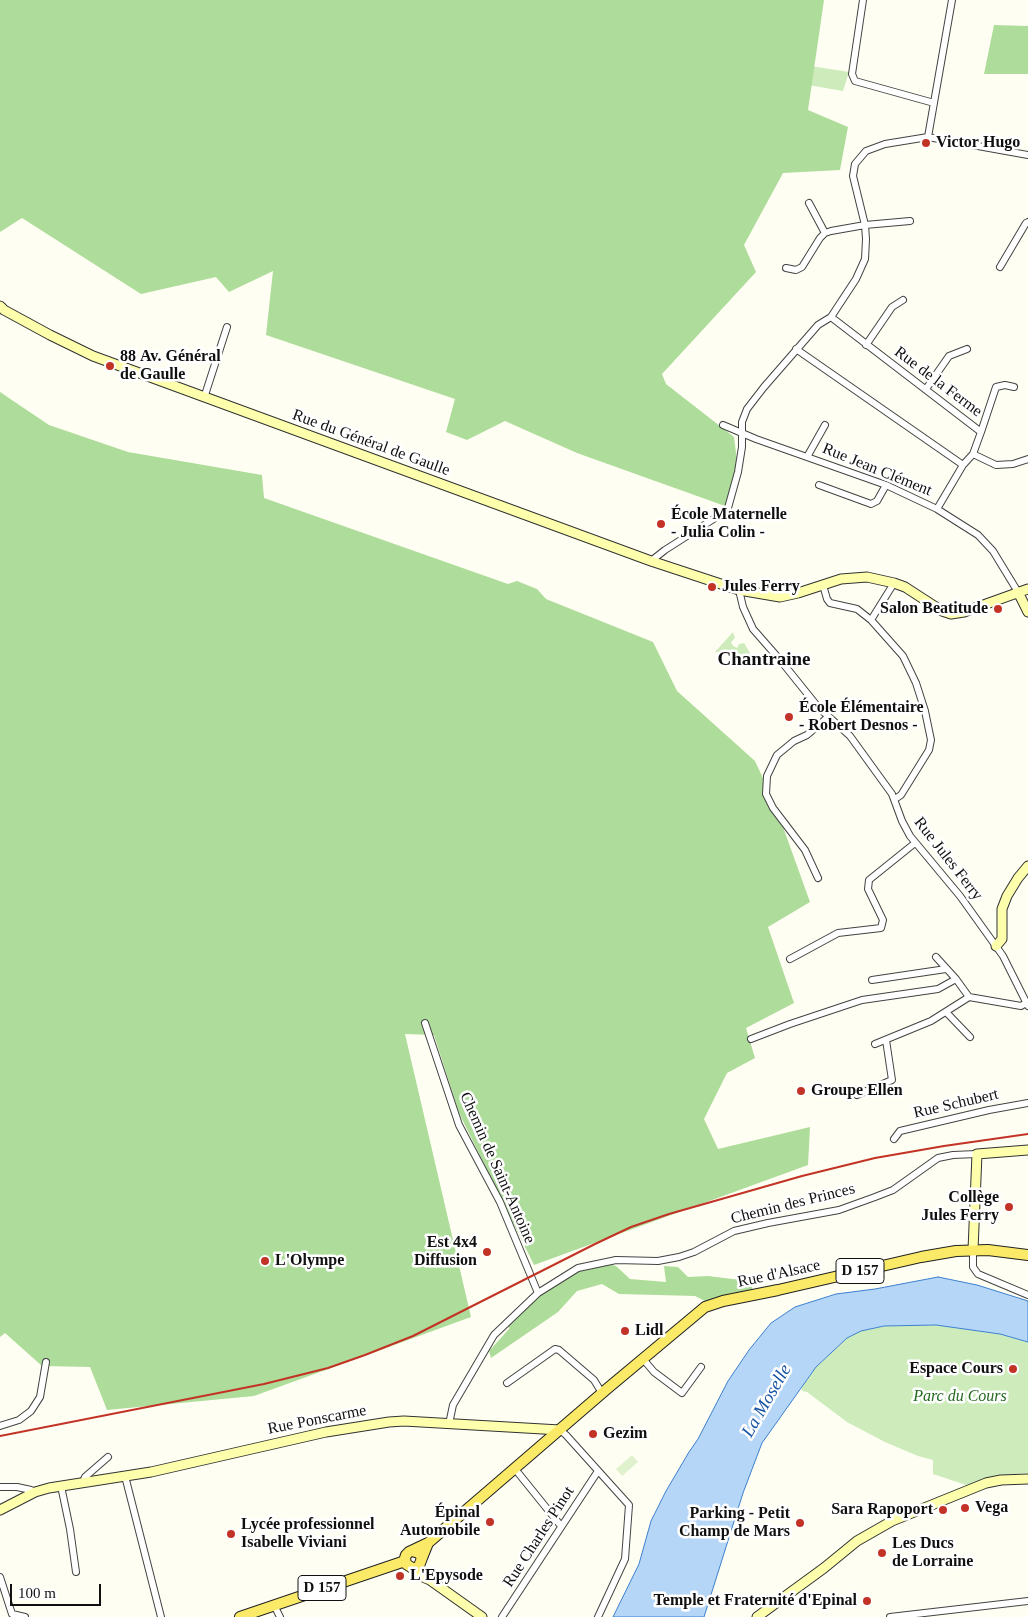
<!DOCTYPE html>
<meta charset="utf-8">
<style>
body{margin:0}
#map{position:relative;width:1028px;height:1617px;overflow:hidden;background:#fffef2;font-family:"Times New Roman",serif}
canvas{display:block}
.scale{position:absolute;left:10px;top:1584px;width:91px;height:22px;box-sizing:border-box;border:2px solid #101010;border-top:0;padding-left:6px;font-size:15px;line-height:18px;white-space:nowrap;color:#101010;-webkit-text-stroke:4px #fff;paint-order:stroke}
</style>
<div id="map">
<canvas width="1028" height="1617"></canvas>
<div class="scale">100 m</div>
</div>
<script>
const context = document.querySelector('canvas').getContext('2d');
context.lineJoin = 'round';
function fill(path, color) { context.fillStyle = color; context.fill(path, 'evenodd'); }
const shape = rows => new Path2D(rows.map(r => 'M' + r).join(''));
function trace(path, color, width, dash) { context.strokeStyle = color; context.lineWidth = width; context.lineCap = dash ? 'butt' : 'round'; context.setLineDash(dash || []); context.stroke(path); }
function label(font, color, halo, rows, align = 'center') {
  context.font = font + ' "Times New Roman",serif'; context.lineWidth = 5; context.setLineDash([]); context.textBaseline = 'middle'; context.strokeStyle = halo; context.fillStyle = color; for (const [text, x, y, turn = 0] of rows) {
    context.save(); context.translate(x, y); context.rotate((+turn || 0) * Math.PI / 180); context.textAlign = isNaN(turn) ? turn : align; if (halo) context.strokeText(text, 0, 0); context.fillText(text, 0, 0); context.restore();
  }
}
const green = shape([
 [811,66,849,72,843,91,808,85],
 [733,632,735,638,731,642,733,646,737,648,739,644,744,643,750,653,741,660,724,653,715,652],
 [936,1325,1000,1334,1028,1342,1028,1473,1005,1475,966,1485,933,1474,933,1460,918,1456,885,1442,847,1422,807,1392,802,1391,802,1387,816,1367,847,1338,861,1331,884,1326]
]);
const forest = shape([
 [0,0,824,0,808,110,848,127,840,170,783,173,744,245,756,272,662,374,666,384,734,437,738,469,725,506,577,453,505,421,467,440,446,432,455,399,266,335,273,271,229,292,216,277,141,294,22,218,0,232],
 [994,25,1028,26,1028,74,984,74],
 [0,392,49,425,128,452,262,475,264,498,508,584,517,581,537,589,546,599,653,642,677,691,755,761,774,802,810,902,768,927,794,1003,746,1028,755,1058,727,1073,704,1119,718,1149,810,1127,808,1165,534,1265,459,1113,434,1035,405,1034,471,1317,254,1396,107,1410,90,1367,42,1366,5,1333,0,1337],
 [597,1261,616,1266,630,1279,666,1282,664,1266,678,1267,688,1277,708,1276,749,1281,753,1290,705,1301,695,1296,619,1294,602,1284,577,1291,558,1312,491,1358,489,1351,509,1329,508,1323,536,1297,588,1262]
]);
const pitch = shape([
 [632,1455,638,1462,622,1476,616,1469]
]);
const water = shape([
 [938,1277,977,1285,1028,1301,1028,1342,1000,1334,936,1325,884,1326,861,1331,847,1338,816,1367,762,1443,743,1493,704,1617,613,1617,639,1564,651,1521,666,1491,689,1452,698,1439,728,1381,749,1350,771,1323,795,1307,836,1294,875,1289,938,1277]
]);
const street = shape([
 [863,0,852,74,855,81,934,103],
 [928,137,952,0],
 [809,203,825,233],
 [1000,267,1026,223,1028,222],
 [786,268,796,270,802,267,820,238,825,233,831,231,865,225,910,221],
 [831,317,981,432,973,454,963,465,937,509],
 [866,345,892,307,903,300],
 [796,349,963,465],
 [926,389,949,356,967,349],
 [204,398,227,327],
 [723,425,756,439,886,485,937,509,978,535,993,551,1018,592],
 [981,432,996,387,1005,385,1014,387],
 [973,454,996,465,1013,464,1028,459],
 [807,457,825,425],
 [819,485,871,504,877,501,886,485],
 [651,561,665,550,723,513,728,508,738,472,742,447,742,422,747,409,764,387,818,325,831,317,856,279,865,259,866,239,865,225,853,176,855,164,866,151,885,144,928,137,1028,155],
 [894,583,871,620,903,656,916,683,925,711,931,740,929,750,901,795,895,799],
 [823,585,827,599,830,603,857,609,871,620],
 [739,590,743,607,753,629,781,661,818,707,850,736,892,794,902,821,910,836,960,896,1003,956,1028,1006],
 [818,878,805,850,773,808,766,794,767,776,777,755,794,741,807,735,828,717],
 [936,957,956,979,969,997],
 [790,959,838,933,881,928,883,920,868,889,869,880,915,843],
 [872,980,946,969],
 [946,1012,970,1037],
 [425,1023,459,1125,500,1202,538,1293],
 [751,1039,790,1024,862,1000,938,989,956,979],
 [875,1044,931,1021,969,997,1021,1006,1026,1003],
 [857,1095,892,1080,886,1040],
 [894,1139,900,1131,989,1110,1028,1103],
 [973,1250,973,1267,978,1274,1028,1295],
 [643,1359,654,1372,682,1393,701,1367],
 [507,1383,555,1349,559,1350,594,1380,602,1393],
 [449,1424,453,1405,494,1335,538,1293,578,1268,616,1260,658,1261,679,1257,694,1252,734,1231,768,1223,839,1210,875,1197,893,1190,938,1158,953,1155,977,1154],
 [0,1426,19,1420,31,1411,40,1397,46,1362],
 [560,1430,566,1435,629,1505,625,1559,598,1617],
 [515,1469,561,1526],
 [125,1476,161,1617],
 [83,1482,85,1477,108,1457],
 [61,1486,70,1529,76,1572],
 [0,1487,17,1487,31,1490,35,1492],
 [0,1577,12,1614,25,1617],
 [274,1605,280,1617],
 [502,1617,598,1471],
 [890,1617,1028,1601]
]);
const secondary = shape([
 [0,306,4,310,50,335,93,356,651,561,739,590,780,597,798,593,841,579,867,577,894,583,905,587,942,611,951,614,964,612,1028,589],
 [1018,592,1028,612],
 [996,946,1002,939,1002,909,1007,896,1018,878,1028,866],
 [973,1250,977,1154,1028,1150],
 [0,1510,35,1492,49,1488,151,1472,326,1432,389,1422,404,1421,560,1430],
 [414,1569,423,1577,430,1580,482,1617],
 [757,1617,824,1568,857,1541,892,1521,986,1483,1001,1480,1028,1479]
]);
const primary = shape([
 [428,1543,608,1388,705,1307,723,1301,778,1290,921,1257,956,1251,988,1250,1028,1255],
 [412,1551,419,1553,422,1558,419,1566,414,1569,406,1564,405,1558,406,1555,409,1552,428,1543,422,1558],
 [240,1617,405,1561]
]);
const rail = shape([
 [0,1436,264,1384,328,1368,365,1355,413,1336,595,1244,631,1227,669,1214,802,1176,875,1158,944,1146,1028,1134]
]);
const markers = [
 [926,143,5,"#c23325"],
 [110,366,5,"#c23325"],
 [661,524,5,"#c23325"],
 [712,587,5,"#c23325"],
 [998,609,5,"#c23325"],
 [789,717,5,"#c23325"],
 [801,1091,5,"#c23325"],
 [1009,1207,5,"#c23325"],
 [487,1252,5,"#c23325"],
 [265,1261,5,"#c23325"],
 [625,1331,5,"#c23325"],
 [1013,1369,5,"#c23325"],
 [593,1434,5,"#c23325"],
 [965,1508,5,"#c23325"],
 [943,1510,5,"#c23325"],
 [490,1522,5,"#c23325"],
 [800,1523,5,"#c23325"],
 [231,1534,5,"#c23325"],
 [882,1553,5,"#c23325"],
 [400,1576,5,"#c23325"],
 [867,1601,5,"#c23325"]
];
const shields = [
 [860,1271,48],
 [322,1588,48]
];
const shieldNames = [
 ["D 157",860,1271],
 ["D 157",322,1588]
];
const poiNames = [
 ["Victor Hugo",936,143],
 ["88 Av. Général",120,357],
 ["de Gaulle",120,375],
 ["École Maternelle",671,515],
 ["- Julia Colin -",671,533],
 ["Jules Ferry",722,587],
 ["Salon Beatitude",988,609,"right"],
 ["École Élémentaire",799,708],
 ["- Robert Desnos -",799,726],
 ["Groupe Ellen",811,1091],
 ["Collège",999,1198,"right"],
 ["Jules Ferry",999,1216,"right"],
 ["Est 4x4",477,1243,"right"],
 ["Diffusion",477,1261,"right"],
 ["L'Olympe",275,1261],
 ["Lidl",635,1331],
 ["Espace Cours",1003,1369,"right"],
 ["Gezim",603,1434],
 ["Vega",975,1508],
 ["Sara Rapoport",933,1510,"right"],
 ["Épinal",480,1513,"right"],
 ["Automobile",480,1531,"right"],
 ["Parking - Petit",790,1514,"right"],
 ["Champ de Mars",790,1532,"right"],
 ["Lycée professionnel",241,1525],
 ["Isabelle Viviani",241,1543],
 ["Les Ducs",892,1544],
 ["de Lorraine",892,1562],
 ["L'Epysode",410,1576],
 ["Temple et Fraternité d'Epinal",857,1601,"right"]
];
const streetNames = [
 ["Rue de la Ferme",938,382,37],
 ["Rue du Général de Gaulle",371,443,20],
 ["Rue Jean Clément",877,470,22],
 ["Rue Jules Ferry",948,859,52],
 ["Rue Schubert",956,1104,-13],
 ["Chemin de Saint-Antoine",497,1168,66],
 ["Chemin des Princes",793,1204,-14],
 ["Rue d'Alsace",779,1274,-12],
 ["Rue Ponscarme",317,1420,-11],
 ["Rue Charles Pinot",539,1537,-57]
];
const parkNames = [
 ["Parc du Cours",960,1397]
];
const waterNames = [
 ["La Moselle",767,1401,-60]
];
const quarterNames = [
 ["Chantraine",764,660]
];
fill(green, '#cdebbb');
fill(forest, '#aedc9a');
fill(pitch, '#e0f2cd');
fill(water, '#b6d6f7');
trace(water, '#3c80cf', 1);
trace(street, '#434343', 8);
trace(secondary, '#323232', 11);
trace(primary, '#212121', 12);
trace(street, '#fff', 6);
trace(secondary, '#fdffad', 9);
trace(primary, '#faea68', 10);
trace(rail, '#c23325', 2);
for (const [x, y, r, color] of markers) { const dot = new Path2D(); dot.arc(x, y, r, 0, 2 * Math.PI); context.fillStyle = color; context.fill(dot); trace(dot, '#fff', 2); }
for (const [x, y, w] of shields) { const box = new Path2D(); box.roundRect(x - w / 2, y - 12.5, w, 25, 4); context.fillStyle = '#fff'; context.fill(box); trace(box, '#101010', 1); }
label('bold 15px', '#101010', null, shieldNames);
label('bold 16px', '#101010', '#fff', poiNames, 'left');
label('16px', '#101010', '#fff', streetNames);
label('italic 16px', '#23691e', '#fff', parkNames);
label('italic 18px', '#1653a4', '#fff', waterNames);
label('bold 19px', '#101010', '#fff', quarterNames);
</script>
